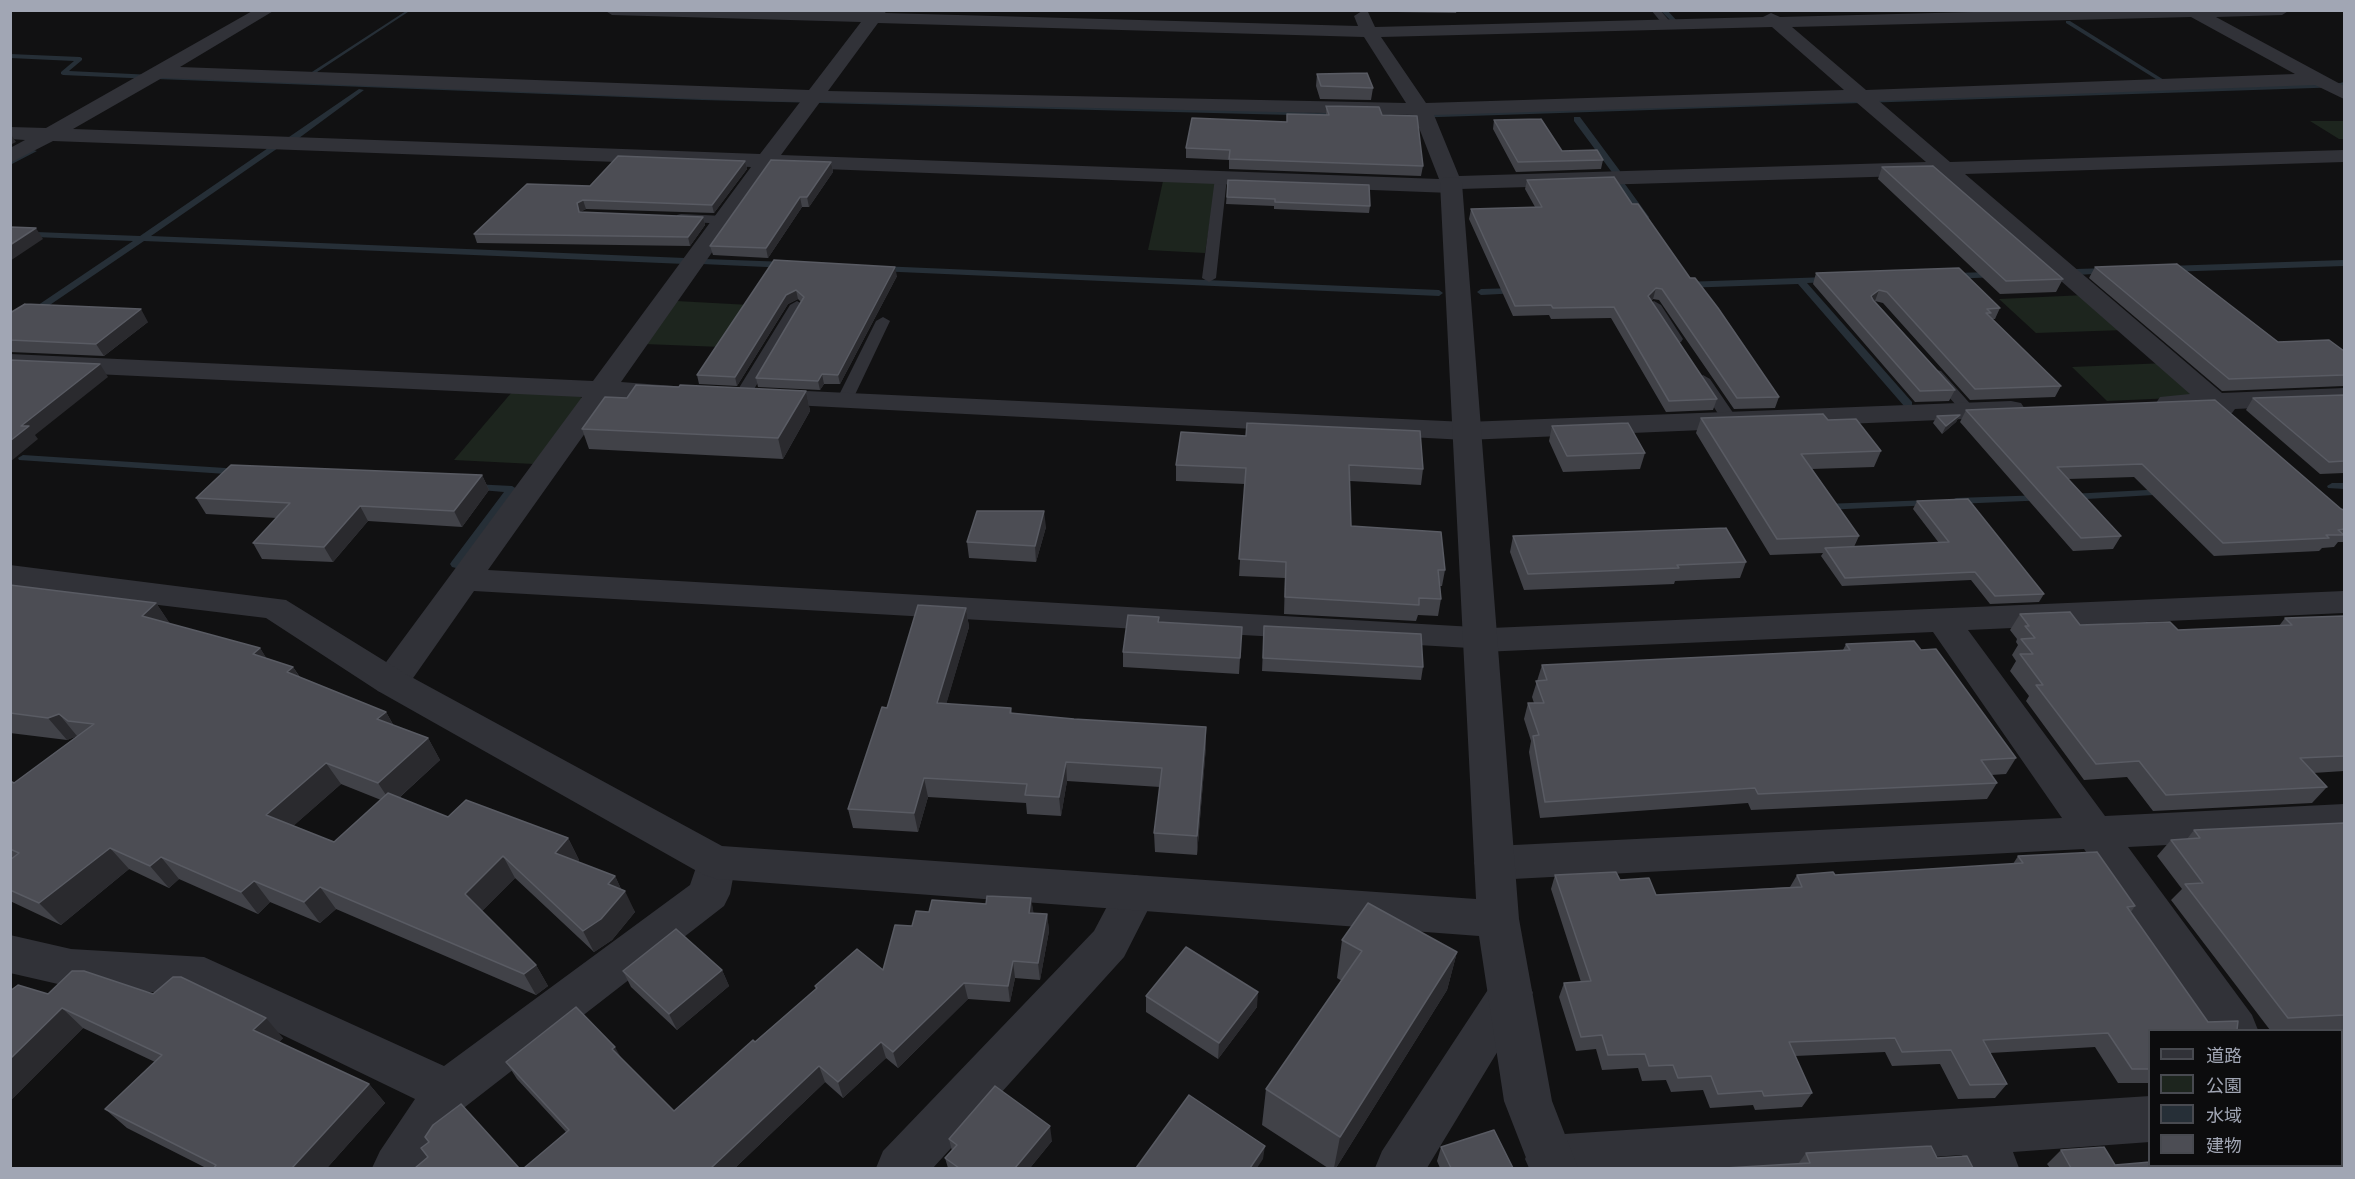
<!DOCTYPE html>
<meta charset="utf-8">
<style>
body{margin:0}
#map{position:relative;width:2355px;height:1179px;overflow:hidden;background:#111112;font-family:"PT Sans Narrow","Noto Sans JP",sans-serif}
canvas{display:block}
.frame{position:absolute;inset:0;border:12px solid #a1a6b4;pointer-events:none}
.legend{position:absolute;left:2148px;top:1029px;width:195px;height:138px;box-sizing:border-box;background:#0c0c0d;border:2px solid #484a50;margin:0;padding:8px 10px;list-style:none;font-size:18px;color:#a1a6b4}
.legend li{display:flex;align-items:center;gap:12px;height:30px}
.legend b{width:30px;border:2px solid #484a50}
</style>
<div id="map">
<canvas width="2355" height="1179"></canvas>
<div class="frame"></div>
<ul class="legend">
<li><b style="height:8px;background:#313238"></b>道路</li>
<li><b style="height:16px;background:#1d251e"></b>公園</li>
<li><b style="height:16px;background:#262f37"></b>水域</li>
<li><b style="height:16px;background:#4c4d54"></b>建物</li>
</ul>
</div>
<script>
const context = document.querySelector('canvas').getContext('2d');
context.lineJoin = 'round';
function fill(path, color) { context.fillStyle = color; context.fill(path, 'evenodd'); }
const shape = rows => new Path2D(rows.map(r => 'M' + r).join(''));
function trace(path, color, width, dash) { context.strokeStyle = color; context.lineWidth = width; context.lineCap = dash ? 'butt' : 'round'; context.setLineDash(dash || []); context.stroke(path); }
const green = shape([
 [2310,121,2344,121,2344,139,2339,139],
 [1163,181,1216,183,1205,253,1148,250],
 [2085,295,2125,330,2036,333,1999,299],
 [676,301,750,305,722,347,644,344],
 [2166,363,2196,397,2107,401,2072,367],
 [512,392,579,395,583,400,534,464,454,460]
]);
const water = shape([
 [411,10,305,80,1398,115,2340,83,2344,82,2344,87,1409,118,702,100,157,79,148,76,298,81,406,11]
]);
const stream = shape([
 [1660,10,1667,10,1678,22,1678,24,1674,24,1660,10],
 [2066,21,2070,21,2164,80,2159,81,2066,23,2066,21],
 [10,54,80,57,82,58,82,60,69,71,153,75,156,77,153,79,63,75,61,74,61,72,74,61,10,58,10,54],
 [359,89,364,90,295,141,289,141,289,137,359,89],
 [1574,117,1580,117,1620,171,1620,175,1614,175,1574,121,1574,117],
 [271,146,278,148,151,236,685,258,689,261,685,264,144,241,10,332,10,324,133,241,10,236,10,231,140,236,271,146],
 [30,149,37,151,10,165,10,160,30,149],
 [1616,180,1622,180,1649,217,1648,219,1642,219,1615,182,1616,180],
 [705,259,788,262,792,265,788,268,702,264,701,262,705,259],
 [2344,260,2344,266,2167,272,2163,269,2167,266,2344,260],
 [880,266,1439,290,1443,293,1439,296,877,271,876,269,880,266],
 [2108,268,2112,271,2111,273,2076,275,2072,272,2076,269,2108,268],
 [1996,272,2000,275,1999,277,1950,279,1946,276,1950,273,1996,272],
 [1828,277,1832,280,1831,282,1807,283,1912,402,1912,406,1904,406,1798,284,1683,288,1679,285,1683,282,1828,277],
 [1516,288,1520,291,1519,293,1481,295,1477,292,1481,289,1516,288],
 [23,455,241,469,246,472,241,475,19,460,18,458,23,455],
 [2332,483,2344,483,2344,489,2328,488,2327,486,2332,483],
 [473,484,512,486,517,489,460,567,456,568,452,567,450,564,452,561,504,492,469,489,468,487,473,484],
 [2166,489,2172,492,2170,494,2070,500,2064,497,2070,494,2166,489],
 [2044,495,2050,498,2048,500,1956,504,1950,501,1956,498,2044,495],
 [1930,500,1934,501,1936,503,1934,505,1824,510,1818,507,1824,504,1930,500]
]);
const service = shape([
 [1651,10,1660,10,1674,26,1672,28,1666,28,1651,10],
 [1221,174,1227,178,1216,278,1209,282,1202,278,1215,178,1221,174],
 [681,214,724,216,730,220,724,224,677,221,677,215,681,214],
 [797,301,804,305,750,396,742,401,737,399,734,396,790,305,797,301],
 [1654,301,1661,305,1683,339,1681,342,1676,343,1669,339,1647,305,1654,301],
 [883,317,890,321,852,401,849,404,839,404,836,401,876,321,883,317],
 [1936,370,1941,371,1974,408,1977,411,1974,414,1964,414,1931,377,1929,374,1931,371,1936,370],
 [1703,375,1710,379,1738,420,1735,423,1730,425,1722,420,1696,379,1703,375]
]);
const minor = shape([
 [254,10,275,10,180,67,809,90,861,22,612,15,604,10,887,10,885,13,1358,26,1354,16,1362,11,1368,12,1375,27,1763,17,1771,13,1780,17,2050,10,2290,10,2282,15,2216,17,2344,86,2344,99,2315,85,1879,101,1950,162,2344,150,2344,162,1965,174,2222,393,2344,388,2344,404,2235,409,2232,413,2222,415,2209,410,2170,411,2160,409,2156,403,2160,397,2190,394,1940,175,1460,189,1451,193,772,167,621,382,687,387,691,393,687,399,677,401,610,398,488,570,1491,628,2344,591,2344,613,1968,630,2105,816,2344,804,2344,836,2128,847,2252,1015,2258,1030,2210,1030,2084,849,1494,880,1480,875,1474,863,1480,851,1494,846,2062,818,1933,632,1482,652,1470,648,474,591,404,691,391,695,378,691,373,682,378,673,582,397,10,370,10,354,593,381,751,167,53,141,10,163,10,148,25,140,10,139,10,127,46,128,254,10],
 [2191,17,2295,74,1866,90,1792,27,2191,17],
 [878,23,1364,37,1406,103,828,91,878,23],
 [1772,27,1844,90,1426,103,1381,37,1772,27],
 [162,78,754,101,800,102,760,154,73,129,162,78],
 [820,102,1414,115,1439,179,781,155,820,102],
 [1856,102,1926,162,1459,176,1434,115,1856,102],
 [764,389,1466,422,2011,401,2021,403,2025,409,2021,415,2011,417,1466,440,754,403,750,397,754,391,764,389],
 [716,845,730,850,736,862,730,894,724,906,465,1107,425,1168,372,1168,380,1151,415,1099,200,995,71,987,10,973,10,935,71,949,204,957,444,1066,690,885,702,850,716,845],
 [1136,875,1151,880,1157,892,1124,957,933,1168,876,1168,883,1151,1094,931,1121,880,1136,875],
 [1511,973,1527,979,1533,993,1427,1168,1375,1168,1382,1151,1495,979,1511,973],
 [2342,1083,2344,1083,2344,1129,2342,1129,2342,1083],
 [2150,1096,2150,1142,2013,1152,2019,1168,1969,1168,1962,1155,1765,1168,1529,1168,1525,1159,1532,1142,1549,1135,2150,1096],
 [2342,1145,2344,1146,2344,1168,2309,1168,2309,1166,2342,1166,2342,1145]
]);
const tertiary = shape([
 [1451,177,1459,178,1462,183,1519,919,1552,1101,1578,1168,1530,1168,1504,1101,1479,936,716,879,702,874,378,691,266,618,10,587,10,565,286,600,404,673,722,846,1476,899,1440,183,1443,178,1451,177]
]);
const wall = shape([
 [1390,10,1457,10,1456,13,1396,12],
 [1317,74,1373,88,1371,100,1320,99,1316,86],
 [1326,106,1382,115,1423,166,1421,176,1229,169,1229,160,1186,158,1186,148,1287,122,1326,115],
 [1494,120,1562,151,1603,160,1601,169,1516,172,1493,129],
 [745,161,747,169,714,213,586,209,580,212,703,217,705,225,690,246,477,243,474,234,590,186],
 [831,162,833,172,809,207,802,207,768,258,713,255,710,246],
 [1882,167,2063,279,2056,292,2000,294,1878,179],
 [1228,180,1370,206,1369,213,1274,209,1274,206,1226,204],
 [1527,180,1632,204,1690,278,1779,397,1775,408,1734,409,1659,300,1653,299,1651,301,1717,399,1713,410,1666,412,1611,318,1551,319,1549,315,1513,316,1469,219,1471,209,1535,207,1525,189],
 [774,260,897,276,840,384,824,384,820,390,758,387,756,378,801,302,798,299,788,304,737,386,699,384,697,375],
 [2095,267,2278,342,2344,351,2344,386,2222,391,2089,278],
 [1816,273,2000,308,1995,319,1992,319,2061,386,2055,397,1970,400,1883,303,1875,301,1955,390,1949,401,1915,402,1813,284],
 [10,313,148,322,104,356,10,352],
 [806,391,810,411,783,459,589,449,582,429,627,398],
 [2344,395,2344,473,2320,474,2246,410,2253,398],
 [1966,410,2344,510,2344,542,2338,542,2334,547,2322,548,2319,551,2214,556,2134,477,2068,479,2121,536,2113,549,2073,551,1960,422],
 [1960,415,1956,422,1942,434,1933,423,1937,416],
 [1701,418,1828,420,1881,451,1874,467,1812,469,1859,536,1854,547,1939,543,1913,509,1917,501,2044,594,2039,602,1990,604,1971,580,1842,586,1821,556,1823,553,1770,555,1696,433],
 [1552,426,1645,453,1640,469,1563,472,1549,441],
 [1181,432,1423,469,1421,485,1350,481,1351,526,1445,570,1442,586,1440,586,1441,599,1438,616,1418,615,1416,621,1284,614,1285,578,1239,576,1245,484,1176,481,1176,465],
 [482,475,489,490,462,527,368,521,333,562,262,559,253,543,277,518,206,514,196,498],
 [1046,527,1036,562,969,558,967,542],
 [1513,536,1746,562,1740,578,1675,581,1674,584,1524,590,1510,552],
 [10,585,156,603,170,624,260,648,266,658,293,667,300,677,386,712,394,726,428,738,440,760,399,798,448,817,568,838,579,860,577,862,615,876,621,889,635,912,612,940,594,952,515,878,482,911,536,965,548,986,536,995,336,909,320,923,270,902,258,914,179,879,169,888,129,869,61,925,10,901,10,781,14,783,78,736,77,736,67,740,10,733],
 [341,784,381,800,334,842,293,826],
 [966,608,969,627,946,704,1011,708,1012,713,1074,719,1206,727,1206,746,1197,855,1155,852,1154,833,1160,787,1067,781,1061,816,1027,814,1026,803,928,797,918,832,853,828,848,809,887,708],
 [2020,614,2080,625,2178,630,2279,626,2285,618,2344,616,2344,771,2313,773,2327,787,2312,803,2153,811,2127,777,2084,780,2026,701,2029,696,2010,671,2016,661,2012,655,2018,645,2016,642,2017,639,2010,630],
 [1159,622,1242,627,1239,674,1123,667,1123,652],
 [1264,626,1423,667,1421,680,1262,671],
 [1846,644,1921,650,2016,758,2006,774,1991,775,1997,783,1987,799,1751,810,1748,803,1540,818,1529,752,1531,741,1524,719,1528,703,1534,703,1532,697,1542,665,1843,650],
 [2344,823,2344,1029,2323,1030,2270,1030,2171,900,2182,889,2157,856,2171,840,2187,839,2194,830],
 [2018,856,2135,906,2131,912,2150,1030,2150,1083,2118,1083,2095,1047,1990,1053,2007,1084,1995,1098,1958,1099,1940,1064,1892,1066,1885,1052,1795,1056,1812,1093,1802,1107,1755,1110,1753,1105,1710,1108,1703,1090,1671,1092,1666,1080,1642,1081,1638,1068,1602,1070,1596,1049,1576,1051,1559,997,1564,983,1581,982,1551,889,1555,875,1620,880,1656,895,1790,887,1797,875,1835,875,2013,864],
 [1031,898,1033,913,1047,914,1049,931,1040,980,1015,978,1010,1002,968,999,898,1068,886,1058,843,1098,825,1082,735,1168,524,1168,566,1132,517,1079,506,1062,622,1059,674,1111,816,989,815,986,883,970,912,926,929,912],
 [1342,940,1457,952,1447,990,1336,1168,1328,1168,1262,1125,1266,1089,1342,981,1337,978],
 [722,970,729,986,677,1030,631,987,623,971],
 [10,991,48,994,283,1038,279,1042,369,1084,385,1103,327,1168,206,1168,127,1128,105,1109,155,1062,83,1028,10,1101],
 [1146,996,1257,1007,1218,1059,1146,1012],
 [949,1139,1052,1141,1030,1168,948,1168,945,1158,952,1151],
 [1441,1147,1513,1168,1440,1168,1437,1161],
 [2061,1150,2115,1165,2315,1168,2050,1168,2047,1164],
 [1806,1153,1937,1158,1798,1164]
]);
const shadedWall = shape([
 [10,133,16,142,10,145],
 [745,161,747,169,714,213,712,205],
 [831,162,833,172,809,207,807,197],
 [800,197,802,207,768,258,766,248],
 [583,200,586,209,580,212,582,220,577,203],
 [703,217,705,225,690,246,688,237],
 [36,228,43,239,10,261,10,245],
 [895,267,897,276,840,384,838,375],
 [1656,288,1653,299,1645,306,1648,296],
 [796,290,798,299,788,304,737,386,735,377,786,295],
 [1879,290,1875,301,1867,306,1871,296],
 [141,309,148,322,104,356,96,344],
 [100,364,108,377,35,435,38,439,10,462,10,441,21,426],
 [822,374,824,384,820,390,818,381],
 [806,391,810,411,783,459,778,438],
 [1960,415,1956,422,1942,434,1946,426],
 [482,475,489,490,462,527,454,511],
 [360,506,368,521,333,562,324,547],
 [1044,511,1046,527,1036,562,1035,546],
 [156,603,171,625,142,616],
 [966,608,969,627,941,722,937,703],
 [260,648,274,670,253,654],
 [293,667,307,689,287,672],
 [386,712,398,734,377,719],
 [59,714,77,736,67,740,48,718],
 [1206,727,1206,746,1197,855,1197,836],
 [428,738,440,760,392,804,378,783],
 [1066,762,1067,781,1061,816,1059,797],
 [326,763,341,784,282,836,266,815],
 [924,778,928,797,918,832,914,813],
 [568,838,579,860,566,874,555,853],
 [110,848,129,869,61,925,39,903],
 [503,856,515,878,478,915,465,894],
 [161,857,179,879,169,888,150,866],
 [615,876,623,893,625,891,635,912,612,940,594,952,583,931,608,884],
 [254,881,270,902,258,914,241,892],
 [320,887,336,909,320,923,304,902],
 [1031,898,1034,915,1029,913],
 [1047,914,1049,931,1040,980,1038,963],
 [1457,952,1447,990,1336,1168,1334,1168,1340,1137],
 [1013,961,1015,978,1010,1002,1008,986],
 [536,965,548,986,536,995,524,974],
 [722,970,729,986,677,1030,669,1014],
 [964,983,968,999,898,1068,893,1052],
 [1258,992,1257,1007,1218,1059,1219,1043],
 [62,1008,83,1028,10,1101,10,1059],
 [266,1018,283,1038,271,1050,253,1030],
 [881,1042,886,1058,843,1098,838,1082],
 [615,1047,624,1063,612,1049],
 [819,1066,825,1082,735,1168,711,1168],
 [369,1084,385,1103,327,1168,292,1168],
 [1050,1126,1052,1141,1030,1168,1015,1168],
 [1265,1146,1263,1159,1257,1168,1250,1168]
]);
const building = shape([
 [1367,73,1373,88,1321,86,1317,74,1367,73],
 [1326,106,1379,107,1382,115,1417,116,1423,166,1229,159,1230,150,1186,148,1192,118,1287,122,1287,114,1329,115,1326,106],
 [1541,119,1562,151,1597,150,1603,160,1518,162,1494,120,1541,119],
 [618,156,745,161,712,205,583,200,577,203,579,212,703,217,688,237,474,234,527,184,590,186,618,156],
 [771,160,831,162,807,197,800,197,766,248,710,246,771,160],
 [1933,166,2063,279,2006,281,1882,167,1933,166],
 [1614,177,1632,204,1638,204,1690,278,1695,278,1718,308,1779,397,1737,398,1662,289,1656,288,1648,296,1717,399,1669,401,1614,307,1553,308,1551,305,1515,306,1471,209,1542,207,1527,180,1614,177],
 [1228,180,1369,185,1370,206,1275,202,1275,199,1227,197,1228,180],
 [10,227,36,228,10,245,10,227],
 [774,260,895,267,838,375,822,374,818,381,756,378,804,297,796,290,786,295,735,377,697,375,774,260],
 [2177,264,2278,342,2329,340,2344,351,2344,375,2229,379,2095,267,2177,264],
 [1959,268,2000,308,1987,309,1991,313,1986,313,2061,386,1975,389,1887,292,1879,290,1871,296,1873,300,1955,390,1920,391,1816,273,1959,268],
 [25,304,141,309,96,344,10,340,10,313,25,304],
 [10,360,100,364,21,426,29,426,10,441,10,360],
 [636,385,679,387,680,385,806,391,778,438,582,429,605,397,627,398,636,385],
 [2344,395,2344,461,2329,462,2253,398,2344,395],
 [2215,400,2341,509,2344,510,2344,529,2338,530,2344,535,2326,535,2329,538,2223,543,2142,464,2057,467,2121,536,2081,538,1966,410,2215,400],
 [1823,414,1828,420,1856,419,1881,451,1801,454,1859,536,1777,539,1701,418,1823,414],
 [1960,415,1946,426,1937,416,1960,415],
 [1247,423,1420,431,1423,469,1349,465,1351,526,1441,532,1445,570,1438,570,1441,599,1419,598,1419,605,1285,597,1286,562,1239,559,1246,468,1176,465,1181,432,1246,436,1247,423],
 [1628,423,1645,453,1567,456,1552,426,1628,423],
 [231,465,482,475,454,511,360,506,324,547,253,543,290,503,196,498,231,465],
 [1968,499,2044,594,1995,596,1975,572,1845,578,1825,548,1949,542,1917,501,1968,499],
 [977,511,1044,511,1035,546,967,542,977,511],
 [1726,528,1746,562,1677,565,1679,568,1528,574,1513,536,1726,528],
 [10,585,156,603,142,616,260,648,253,654,293,667,287,672,386,712,377,719,428,738,378,783,326,763,266,815,334,842,388,793,448,817,466,800,568,838,555,853,615,876,608,884,625,891,601,919,583,931,503,856,465,894,536,965,524,974,320,887,304,902,254,881,241,892,161,857,150,866,110,848,39,903,10,890,10,860,19,853,10,849,10,781,14,783,94,724,68,721,59,714,48,718,10,713,10,585],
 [918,605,966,608,937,703,1011,708,1010,713,1074,719,1206,727,1197,836,1154,833,1162,768,1066,762,1059,797,1025,795,1027,784,924,778,914,813,848,809,882,707,887,708,918,605],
 [2070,612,2080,625,2170,622,2178,630,2292,625,2285,618,2344,616,2344,756,2300,758,2327,787,2166,795,2139,761,2096,764,2036,685,2043,685,2020,654,2033,654,2021,639,2035,638,2025,626,2029,626,2020,614,2070,612],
 [1128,615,1159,617,1158,622,1242,627,1240,658,1123,652,1128,615],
 [1264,626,1421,634,1423,667,1263,658,1264,626],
 [1914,641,1921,650,1936,649,2016,758,1981,760,1997,783,1758,794,1755,788,1545,802,1533,736,1539,735,1528,703,1544,703,1536,681,1547,680,1542,665,1850,650,1846,644,1914,641],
 [2344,823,2344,1015,2288,1018,2185,884,2203,883,2171,840,2200,838,2194,830,2344,823],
 [2097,852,2135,906,2127,907,2208,1022,2238,1021,2237,1030,2150,1030,2150,1069,2132,1069,2108,1033,1983,1040,2007,1084,1970,1085,1951,1050,1902,1052,1895,1038,1789,1042,1812,1093,1764,1096,1762,1091,1718,1094,1711,1076,1678,1078,1673,1065,1649,1066,1645,1054,1608,1055,1602,1035,1581,1037,1564,983,1591,981,1555,875,1616,872,1620,880,1649,878,1656,895,1802,887,1797,875,1833,872,1835,875,2023,863,2018,856,2097,852],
 [987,896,1031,898,1029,913,1047,914,1038,963,1013,961,1008,986,964,983,893,1052,881,1042,838,1082,819,1066,711,1168,524,1168,569,1130,506,1062,576,1007,615,1047,612,1049,674,1111,753,1040,755,1042,817,988,815,986,857,949,883,970,895,925,912,926,916,911,929,912,932,900,986,904,987,896],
 [1368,903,1457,952,1340,1137,1266,1089,1362,951,1342,940,1368,903],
 [676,929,722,970,669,1014,623,971,676,929],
 [1186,947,1258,992,1219,1043,1146,996,1186,947],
 [72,971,84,971,153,994,173,977,181,977,266,1018,253,1030,369,1084,292,1168,214,1168,216,1165,105,1109,162,1055,62,1008,10,1059,10,991,18,985,48,994,72,971],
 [995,1086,1050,1126,1015,1168,959,1168,945,1158,957,1145,949,1139,995,1086],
 [1189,1095,1265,1146,1250,1168,1136,1168,1189,1095],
 [461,1104,519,1168,415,1168,428,1157,421,1148,429,1142,425,1137,433,1125,461,1104],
 [1494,1130,1513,1168,1451,1168,1441,1147,1494,1130],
 [1931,1146,1937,1158,1967,1156,1973,1168,1725,1168,1810,1163,1806,1153,1931,1146],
 [2104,1147,2115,1165,2150,1162,2150,1166,2312,1166,2315,1168,2071,1168,2061,1150,2104,1147]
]);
fill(green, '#1d251e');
fill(water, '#262f37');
fill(stream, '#262f37');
fill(service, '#313238');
fill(minor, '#313238');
fill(tertiary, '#313238');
fill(wall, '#414248');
fill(shadedWall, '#2a2a2e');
fill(building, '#4c4d54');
trace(building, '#595b63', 1.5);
</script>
